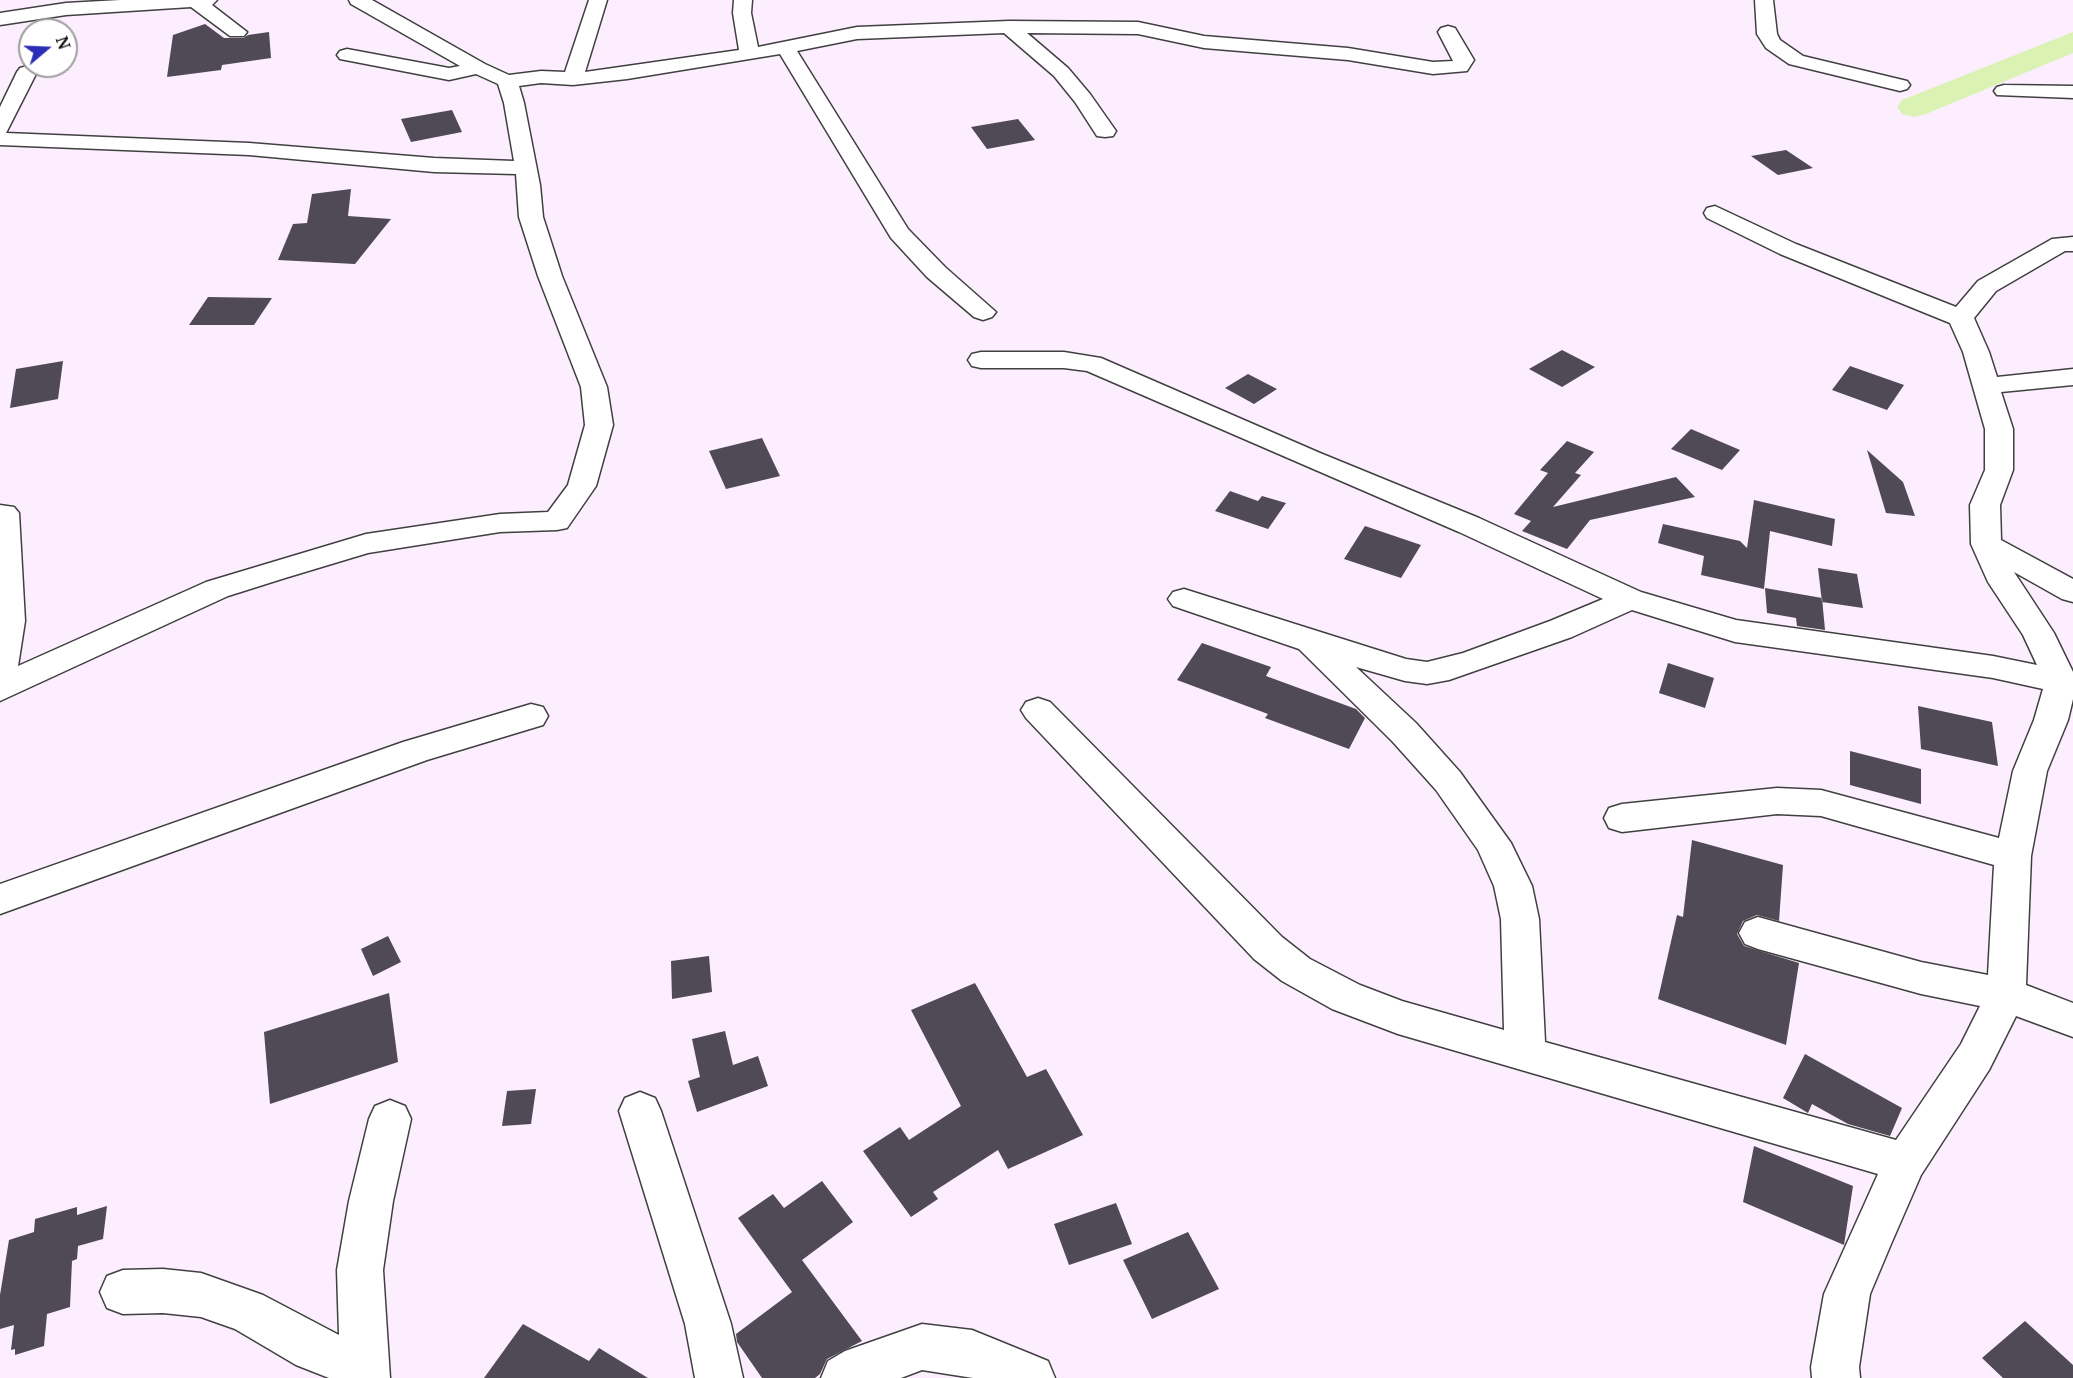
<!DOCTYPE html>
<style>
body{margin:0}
#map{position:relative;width:2073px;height:1378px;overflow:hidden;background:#fceefe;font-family:"Noto Serif",serif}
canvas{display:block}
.north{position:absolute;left:18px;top:18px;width:60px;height:60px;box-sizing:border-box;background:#fff;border:2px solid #9e9e9e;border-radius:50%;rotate:71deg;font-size:16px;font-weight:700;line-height:24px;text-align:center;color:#0d0d0d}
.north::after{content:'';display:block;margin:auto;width:21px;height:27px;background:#2c2db7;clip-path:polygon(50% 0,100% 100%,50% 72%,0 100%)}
</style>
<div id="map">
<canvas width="2073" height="1378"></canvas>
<div class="north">N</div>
</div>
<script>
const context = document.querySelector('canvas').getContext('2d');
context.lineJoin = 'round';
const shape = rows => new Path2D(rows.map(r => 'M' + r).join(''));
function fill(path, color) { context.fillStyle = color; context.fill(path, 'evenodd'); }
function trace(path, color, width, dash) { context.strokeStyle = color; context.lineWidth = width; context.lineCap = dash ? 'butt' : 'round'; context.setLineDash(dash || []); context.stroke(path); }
const river = shape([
 [2073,32,2073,53,1926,114,1914,117,1902,114,1897,107,1902,100,2073,32]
]);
const building = shape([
 [205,24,224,38,244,38,248,35,269,32,271,58,222,65,221,70,167,77,173,35],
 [452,110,462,132,411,142,401,119],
 [1018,119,1035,140,987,149,971,127],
 [1786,150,1813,168,1778,175,1751,156],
 [351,189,348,216,391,219,355,264,278,260,293,224,307,223,312,194],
 [208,297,272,298,254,325,189,325],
 [1562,350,1595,367,1562,387,1529,369],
 [63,361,58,399,10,408,16,369],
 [1850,366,1904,385,1887,410,1832,390],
 [1248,374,1277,389,1254,404,1225,388],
 [1691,429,1740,450,1722,470,1671,449],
 [762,438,780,476,726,489,709,451],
 [1567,441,1594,452,1575,473,1581,475,1553,507,1676,477,1695,497,1590,520,1567,549,1522,531,1531,521,1514,514,1548,473,1540,470],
 [1867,450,1903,482,1915,516,1886,513],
 [1230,491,1258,501,1262,496,1286,503,1268,529,1215,511],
 [1754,500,1835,519,1832,546,1770,531,1764,589,1701,575,1704,556,1658,543,1663,524,1740,541,1747,548],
 [1365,526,1421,545,1401,578,1344,559],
 [1818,568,1857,574,1863,608,1822,602],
 [1765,588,1822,598,1825,630,1797,626,1796,618,1767,613],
 [1202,643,1271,667,1266,676,1356,709,1365,718,1349,749,1265,718,1268,714,1177,680],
 [1668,663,1714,678,1705,708,1659,693],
 [1918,706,1992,722,1998,766,1921,749],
 [1850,751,1921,769,1921,804,1850,785],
 [1692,840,1783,865,1779,921,1757,915,1743,921,1737,934,1744,946,1799,963,1786,1045,1658,999,1677,915,1683,917],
 [388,936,401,962,373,976,361,949],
 [709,956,712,992,672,999,671,961],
 [975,983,1027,1077,1046,1069,1083,1135,1008,1169,998,1150,933,1192,938,1199,911,1217,863,1151,900,1127,909,1140,961,1106,911,1010],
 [389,993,398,1062,270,1104,264,1032],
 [725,1031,733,1065,758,1056,768,1086,697,1112,688,1081,700,1077,692,1039],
 [1805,1054,1902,1108,1890,1136,1848,1124,1812,1104,1808,1113,1783,1098],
 [536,1089,531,1124,502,1126,507,1091],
 [1754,1146,1853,1186,1844,1245,1743,1202],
 [822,1181,853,1222,802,1260,862,1341,827,1359,820,1374,815,1378,762,1378,737,1342,736,1334,792,1292,738,1218,773,1194,784,1208],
 [1116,1203,1132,1244,1069,1265,1054,1224],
 [107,1206,103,1239,78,1246,77,1259,72,1261,70,1307,47,1314,44,1346,15,1355,15,1349,11,1350,14,1325,0,1329,0,1295,9,1240,34,1232,35,1219,77,1207,77,1215],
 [1188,1232,1219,1289,1152,1319,1123,1260],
 [2025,1321,2073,1365,2073,1378,2003,1378,1982,1358],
 [523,1324,589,1361,599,1348,648,1378,484,1378]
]);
const minor = shape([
 [120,0,217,0,212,5,247,32,244,36,230,36,191,7,66,15,0,25,0,13,66,3,120,0],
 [349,0,372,0,485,64,509,75,541,71,565,72,589,0,607,0,585,72,739,50,733,13,734,0,752,0,751,13,758,47,857,27,1009,21,1138,22,1204,36,1348,48,1433,62,1453,61,1438,32,1441,28,1448,26,1455,28,1474,60,1467,71,1433,74,1348,60,1204,48,1138,34,1027,33,1068,68,1090,94,1116,131,1113,136,1105,137,1097,136,1075,102,1054,76,1004,33,857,39,797,51,908,229,945,267,996,312,992,317,983,320,974,317,927,277,891,238,780,54,627,79,573,85,541,83,519,86,524,103,540,185,543,217,562,276,607,387,613,425,596,486,567,528,557,530,500,532,368,553,285,578,228,596,0,701,0,505,14,507,19,513,25,621,18,666,206,582,366,534,500,514,548,512,568,485,585,425,581,387,538,276,519,217,516,174,434,172,249,155,0,145,0,107,17,72,20,68,27,66,34,68,37,72,6,133,249,143,434,158,514,161,504,103,498,84,476,74,449,80,340,59,337,55,340,51,347,49,449,68,460,66,351,4,349,0],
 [1755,0,1773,0,1777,34,1780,40,1803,56,1907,81,1910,85,1907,89,1900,91,1789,64,1766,48,1757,34,1755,0],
 [2004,85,2073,86,2073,98,1997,95,1994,91,1997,87,2004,85],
 [1715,206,1796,244,1956,307,1978,281,2052,239,2073,237,2073,251,2065,251,1996,291,1974,318,1989,352,1997,377,2073,369,2073,385,2001,392,2013,429,2013,470,2000,505,2001,540,2073,579,2073,602,2062,599,2014,572,2054,633,2073,672,2073,699,2068,720,2047,771,2031,856,2026,985,2073,1003,2073,1037,2016,1016,1989,1070,1921,1175,1891,1244,1870,1294,1859,1367,1860,1378,1812,1378,1811,1367,1824,1294,1878,1174,1398,1034,1332,1009,1282,981,1254,959,1026,718,1021,710,1026,702,1038,698,1050,702,1282,937,1310,959,1360,985,1402,1001,1504,1030,1501,919,1494,886,1478,850,1436,790,1392,741,1299,649,1173,606,1168,599,1173,592,1184,589,1406,659,1427,662,1463,653,1550,621,1603,599,1459,532,1087,371,1064,368,981,368,972,366,968,360,972,354,981,352,1064,352,1101,358,1320,453,1479,518,1641,592,1736,620,1993,656,2037,665,2023,635,1988,582,1971,544,1970,505,1985,470,1985,429,1963,352,1950,323,1780,254,1707,218,1704,213,1707,208,1715,206],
 [1632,610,1735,642,1993,678,2043,689,2034,720,2013,771,1999,838,1821,790,1777,788,1622,804,1609,808,1604,818,1609,828,1622,832,1777,814,1821,816,1994,865,1988,975,1921,962,1758,917,1745,922,1739,933,1745,944,1758,949,1921,994,1980,1006,1961,1044,1896,1140,1545,1042,1539,919,1532,886,1511,843,1460,772,1416,723,1356,667,1405,681,1427,684,1449,680,1572,637,1632,610],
 [531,704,543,707,548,716,543,725,427,760,0,914,0,884,403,742,531,704],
 [640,1092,655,1098,661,1111,731,1324,743,1378,695,1378,685,1324,619,1111,625,1098,640,1092],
 [390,1100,405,1106,411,1119,393,1201,383,1270,390,1378,329,1378,296,1365,235,1329,201,1317,163,1313,123,1314,107,1308,100,1292,107,1276,123,1270,163,1269,201,1273,263,1295,339,1335,337,1270,349,1201,369,1119,375,1106,390,1100],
 [922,1324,972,1330,1031,1354,1048,1361,1055,1378,973,1378,922,1370,901,1378,821,1378,828,1361,845,1351,922,1324]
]);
fill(river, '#daf3b5');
fill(building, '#4f4a55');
trace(minor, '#404040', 3);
fill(minor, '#fff');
</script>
